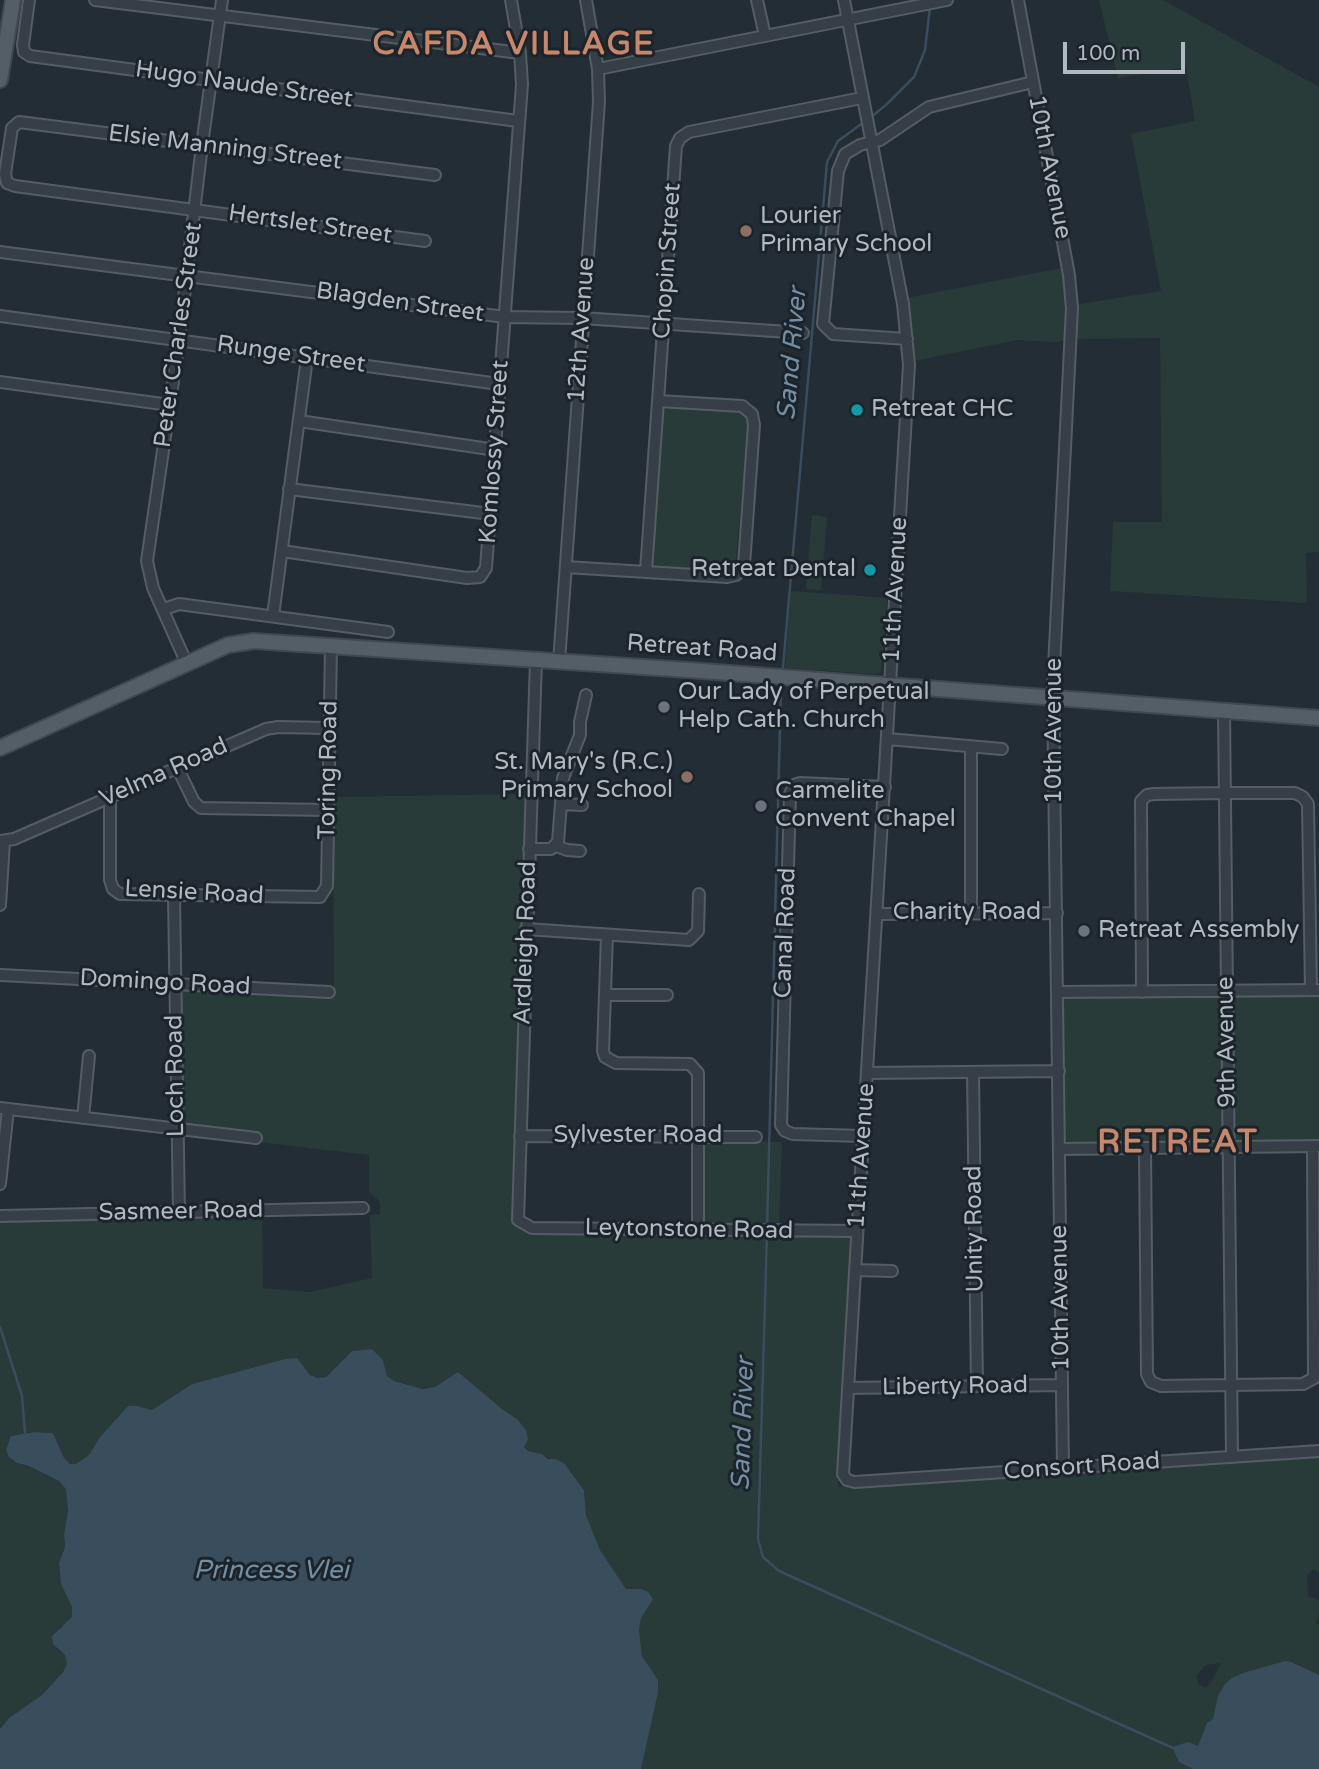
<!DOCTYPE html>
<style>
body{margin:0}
#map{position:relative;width:1319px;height:1769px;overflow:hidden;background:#232d36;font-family:"Varela Round",sans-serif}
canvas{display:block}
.scale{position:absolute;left:1063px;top:42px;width:122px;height:32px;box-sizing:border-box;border:4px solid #b1bac3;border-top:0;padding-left:9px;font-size:21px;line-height:24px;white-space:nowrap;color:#b1bac3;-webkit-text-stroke:5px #1c242b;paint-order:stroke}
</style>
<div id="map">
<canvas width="1319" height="1769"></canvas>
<div class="scale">100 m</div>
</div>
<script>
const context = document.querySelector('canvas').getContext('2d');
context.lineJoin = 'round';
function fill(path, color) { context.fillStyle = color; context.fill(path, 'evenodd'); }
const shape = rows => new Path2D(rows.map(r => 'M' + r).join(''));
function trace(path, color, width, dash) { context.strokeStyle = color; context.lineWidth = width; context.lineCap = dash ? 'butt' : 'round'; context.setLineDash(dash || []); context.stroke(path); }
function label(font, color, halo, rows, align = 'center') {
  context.font = font + ' "Varela Round",sans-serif'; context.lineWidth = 6; context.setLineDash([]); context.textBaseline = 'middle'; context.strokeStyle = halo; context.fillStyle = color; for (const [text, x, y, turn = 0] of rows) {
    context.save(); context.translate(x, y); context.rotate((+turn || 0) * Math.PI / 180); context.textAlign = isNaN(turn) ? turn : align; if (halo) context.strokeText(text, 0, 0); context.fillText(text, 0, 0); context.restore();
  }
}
const green = shape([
 [1099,0,1163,0,1319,87,1319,552,1306,553,1307,603,1110,591,1113,522,1162,522,1160,338,1072,339,1055,342,1017,340,914,361,906,298,1062,268,1068,306,1161,291,1131,134,1195,121,1186,67,1118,78],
 [669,407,744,411,749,419,735,571,731,573,659,568,652,565,663,411],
 [812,515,827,517,821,590,806,589],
 [791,591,887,598,881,672,874,674,785,668],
 [527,794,515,1222,518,1227,527,1232,844,1235,849,1237,852,1240,838,1487,1319,1455,1319,1572,1313,1569,1307,1576,1308,1596,1319,1600,1319,1614,1316,1623,1319,1624,1319,1769,641,1769,658,1680,642,1656,639,1630,641,1618,653,1598,626,1589,600,1550,586,1515,584,1490,571,1471,542,1454,528,1451,524,1447,517,1419,502,1409,458,1372,435,1387,424,1389,394,1381,387,1376,383,1360,372,1349,352,1351,326,1377,318,1378,310,1375,296,1358,285,1359,192,1384,152,1410,137,1406,128,1406,100,1437,89,1455,76,1464,70,1464,64,1459,53,1433,34,1432,11,1436,17,1463,29,1466,59,1481,66,1488,68,1511,64,1534,65,1547,59,1563,61,1584,72,1607,72,1618,66,1624,59,1627,57,1649,65,1655,67,1664,63,1672,42,1695,9,1718,0,1729,0,1220,262,1215,263,1288,310,1292,372,1278,370,1215,380,1214,380,1202,369,1191,369,1155,258,1142,186,1124,182,1120,179,1000,183,991,190,989,334,996,333,797],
 [1221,1663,1210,1684,1205,1688,1199,1684,1196,1676,1206,1665],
 [1319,993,1319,1143,1242,1143,1237,1141,1233,1135,1231,1001,1237,995],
 [1215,995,1223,1003,1223,1139,1219,1143,1071,1144,1066,1141,1063,1135,1062,1005,1064,1000,1070,996],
 [710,1140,782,1142,779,1226,705,1223,703,1220,703,1146]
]);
const water = shape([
 [372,1349,383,1360,387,1376,394,1381,423,1389,435,1387,458,1372,502,1409,517,1419,526,1430,528,1439,524,1447,528,1451,542,1454,548,1459,555,1459,564,1463,584,1490,586,1515,600,1550,626,1589,641,1589,648,1592,653,1599,641,1618,639,1630,642,1656,658,1680,658,1692,641,1769,0,1769,0,1729,9,1718,42,1695,63,1672,67,1664,65,1655,53,1644,52,1636,72,1617,72,1607,61,1584,59,1563,65,1547,64,1534,68,1511,66,1489,59,1481,29,1466,17,1463,9,1457,6,1450,11,1436,34,1432,53,1433,64,1458,70,1464,76,1464,89,1455,100,1437,128,1406,137,1406,152,1410,192,1384,285,1359,297,1358,310,1375,318,1378,326,1377,352,1351],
 [1285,1661,1291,1662,1319,1675,1319,1769,1193,1769,1179,1762,1172,1747,1188,1742,1198,1746,1207,1723,1213,1719,1218,1696,1225,1684,1232,1678,1243,1673]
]);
const stream = shape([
 [870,118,887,104,914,77,925,50,930,7],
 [783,667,827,162,838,141,864,122],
 [767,1227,781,688],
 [767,1234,758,1539,763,1557,779,1571,1173,1748],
 [0,1327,22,1396,25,1433]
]);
const minor = shape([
 [29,0,23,45,24,52,30,56,518,121],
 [95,0,520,53],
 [757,0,765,36],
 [844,0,903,304,909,365,843,1474,847,1480,855,1482,1319,1451],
 [1018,0,1069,275,1072,308,1053,687,1063,1468],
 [598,69,947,0],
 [425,241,15,186,7,183,5,174,12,128,19,122,435,175],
 [0,252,505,317,582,318,803,333],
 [0,316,499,384],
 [907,339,833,334,823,324,838,171,845,154,860,145,880,140,929,107,1033,82],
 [0,382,170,405],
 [299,421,496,450],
 [289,489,491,514],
 [282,551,467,578,480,577,486,568,522,84,520,53,511,0],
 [566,567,727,577,736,575,741,570,744,565,754,425,752,414,742,406,659,401],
 [646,571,676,146,680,138,689,132,862,98],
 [164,609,179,604,388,632],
 [273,616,307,358],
 [536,660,518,1220,532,1228,857,1231],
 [559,662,599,102,598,69,586,0],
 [187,664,153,588,147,561,179,340,202,145,222,0],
 [1224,711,1232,1457],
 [888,739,1002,749],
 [177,767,194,802,201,808,328,810],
 [110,797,110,880,113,889,120,894,320,897,327,886,331,646],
 [561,804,582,805],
 [0,841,14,839,266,729,278,727,328,728],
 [556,846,567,850,580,851],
 [529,849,551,849,558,842,563,778,580,735,580,722,586,695],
 [174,896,179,1213],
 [0,905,4,841],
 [971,913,971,747],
 [877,914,1057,913],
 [526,929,689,940,698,931,699,894],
 [607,935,603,1051,605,1057,616,1063,690,1064,698,1073,698,1229],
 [1,975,329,992],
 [1058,992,1319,990],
 [1142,992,1141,801,1147,795,1154,794,1224,793,1295,793,1303,797,1308,804,1311,990],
 [605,995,667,995],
 [973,1072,977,1386],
 [867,1073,1059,1071],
 [0,1108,256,1138],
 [83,1118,89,1056],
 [520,1136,756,1137],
 [863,1136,793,1134,785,1131,781,1125,790,794,794,785,800,783,885,787],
 [1145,1148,1147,1374,1151,1382,1161,1386,1303,1384,1314,1378,1313,1146],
 [1059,1149,1319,1146],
 [0,1184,8,1109],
 [0,1216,363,1208],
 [855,1270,892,1271],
 [848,1388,1062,1385]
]);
const major = shape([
 [0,80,13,0],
 [0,748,228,645,254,641,703,671,1319,718]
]);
const markers = [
 [746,231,7,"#8d6e63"],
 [857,410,7,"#0f9aa8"],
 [870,570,7,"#0f9aa8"],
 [664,707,7,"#6b7280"],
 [687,777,7,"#8d6e63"],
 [761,806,7,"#6b7280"],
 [1084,931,7,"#6b7280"]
];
const streetNames = [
 ["Hugo Naude Street",244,85,8],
 ["Elsie Manning Street",225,148,7],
 ["10th Avenue",1049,167,79],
 ["Hertslet Street",310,225,8],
 ["Chopin Street",668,261,-86],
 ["Blagden Street",400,303,8],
 ["12th Avenue",582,330,-86],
 ["Peter Charles Street",179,335,-82],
 ["Runge Street",291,355,8],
 ["Komlossy Street",495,452,-86],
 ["11th Avenue",896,590,-87],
 ["Retreat Road",702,649,4],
 ["10th Avenue",1055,731,-90],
 ["Toring Road",329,770,-89],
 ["Velma Road",164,773,-24],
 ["Lensie Road",194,893,3],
 ["Charity Road",967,913],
 ["Canal Road",786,933,-88],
 ["Ardleigh Road",526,943,-88],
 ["Domingo Road",165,983,3],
 ["9th Avenue",1227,1042,-91],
 ["Loch Road",176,1076,-91],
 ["Sylvester Road",638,1136],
 ["11th Avenue",862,1156,-86],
 ["Sasmeer Road",181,1212,-1],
 ["Unity Road",975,1229,-91],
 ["Leytonstone Road",689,1230,1],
 ["10th Avenue",1061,1298,-91],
 ["Liberty Road",955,1387,-1],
 ["Consort Road",1082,1467,-4]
];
const poiNames = [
 ["Lourier",760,217],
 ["Primary School",760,245],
 ["Retreat CHC",871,410],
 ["Retreat Dental",856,570,"right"],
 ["Our Lady of Perpetual",678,693],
 ["Help Cath. Church",678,721],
 ["St. Mary's (R.C.)",673,763,"right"],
 ["Primary School",673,791,"right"],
 ["Carmelite",775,792],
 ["Convent Chapel",775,820],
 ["Retreat Assembly",1098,931]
];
const waterNames = [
 ["Sand River",793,354,-85],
 ["Sand River",744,1424,-88],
 ["Princess Vlei",271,1571]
];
const districtNames = [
 ["CAFDA VILLAGE",514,46],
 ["RETREAT",1178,1144]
];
fill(green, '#283b39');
fill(water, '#3a4d5d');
trace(stream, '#3a4d5d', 2.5);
trace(minor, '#545d64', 14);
trace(major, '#404850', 18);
trace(minor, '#363f47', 10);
trace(major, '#545e67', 14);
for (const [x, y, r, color] of markers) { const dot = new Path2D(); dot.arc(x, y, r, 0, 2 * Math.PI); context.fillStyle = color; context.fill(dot); trace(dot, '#1c242b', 2.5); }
label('24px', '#b1bac3', '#1c242b', streetNames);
label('24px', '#b1bac3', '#1c242b', poiNames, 'left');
label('italic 26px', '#758ea3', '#1c242b', waterNames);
context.letterSpacing = '2px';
label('bold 32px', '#c78768', '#1c242b', districtNames);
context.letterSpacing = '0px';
</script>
